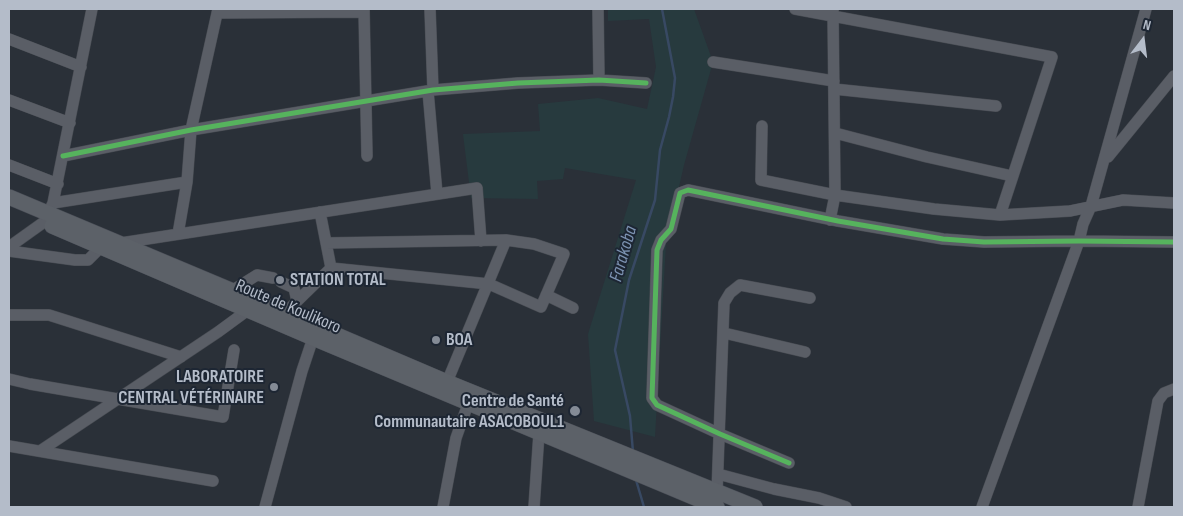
<!DOCTYPE html>
<meta charset="utf-8">
<style>
body{margin:0}
#map{position:relative;width:1183px;height:516px;overflow:hidden;background:#2a3038;font-family:"Sofia Sans Condensed",sans-serif}
canvas{display:block}
.frame{position:absolute;inset:0;border:10px solid #b4bcc9;pointer-events:none}
.north{position:absolute;left:1118px;top:15px;width:50px;height:50px;-webkit-text-stroke:4px #1d2633;paint-order:stroke;rotate:15deg;font-size:14px;font-weight:700;line-height:20px;text-align:center;color:#b4bcc9}
.north::after{content:'';display:block;margin:auto;width:18px;height:22px;background:#b4bcc9;clip-path:polygon(50% 0,100% 100%,50% 72%,0 100%)}
</style>
<div id="map">
<canvas width="1183" height="516"></canvas>
<div class="frame"></div>
<div class="north">N</div>
</div>
<script>
const context = document.querySelector('canvas').getContext('2d');
context.lineJoin = 'round';
function fill(path, color) { context.fillStyle = color; context.fill(path, 'evenodd'); }
const shape = rows => new Path2D(rows.map(r => 'M' + r).join(''));
function trace(path, color, width, dash) { context.strokeStyle = color; context.lineWidth = width; context.lineCap = dash ? 'butt' : 'round'; context.setLineDash(dash || []); context.stroke(path); }
function label(font, color, halo, rows, align = 'center') {
  context.font = font + ' "Sofia Sans Condensed",sans-serif'; context.lineWidth = 4; context.setLineDash([]); context.textBaseline = 'middle'; context.strokeStyle = halo; context.fillStyle = color; for (const [text, x, y, turn = 0] of rows) {
    context.save(); context.translate(x, y); context.rotate((+turn || 0) * Math.PI / 180); context.textAlign = isNaN(turn) ? turn : align; if (halo) context.strokeText(text, 0, 0); context.fillText(text, 0, 0); context.restore();
  }
}
const green = shape([
 [608,9,694,9,713,62,684,165,666,244,655,437,594,421,588,334,636,180,565,168,563,179,537,181,538,199,471,198,463,134,540,131,538,104,598,98,647,109,656,67,649,19,608,21]
]);
const stream = shape([
 [633,452,630,416,615,350,629,280,655,200,660,150,669,117,673,97,675,78,662,9],
 [636,480,644,507]
]);
const minor = shape([
 [364,9,367,156],
 [430,9,433,90],
 [598,9,599,80],
 [795,9,1052,57,1000,215],
 [217,13,364,12],
 [9,39,81,67],
 [713,62,834,81],
 [834,89,996,106],
 [428,91,437,194],
 [9,100,70,123],
 [762,126,761,180,835,195,934,209,1000,215,1070,211,1123,200,1174,203],
 [835,133,927,157,1012,176],
 [63,156,191,130,433,90,518,83,599,80,646,83],
 [1108,157,1174,76],
 [9,165,58,184],
 [53,203,187,182],
 [320,212,331,268],
 [830,220,835,195,833,10],
 [178,234,187,182,191,130,218,9],
 [121,243,477,188,481,241],
 [9,247,44,222,53,203,92,9],
 [9,251,75,260,88,260,101,247],
 [281,282,294,288,297,301],
 [233,290,257,275,273,278],
 [546,295,573,308],
 [285,313,331,268,489,284,541,307,564,254,534,244,506,240,326,243],
 [9,315,49,315,181,357],
 [724,333,805,352],
 [9,379,30,384,223,417,234,350],
 [447,382,506,240],
 [9,446,213,481],
 [40,451,218,332,248,310],
 [789,463,720,434,657,405,652,398,657,250,661,240,671,229,680,193,688,190,838,221,943,239,984,242,1079,241,1174,242],
 [718,474,774,489,819,498,846,507],
 [717,492,724,303,730,293,740,285,810,298],
 [265,507,302,371,313,338],
 [443,507,456,438,468,404],
 [534,507,539,433,541,427],
 [982,507,1079,241,1083,224,1091,206,1146,9],
 [1138,507,1158,401,1164,393,1174,389]
]);
const major = shape([
 [9,197,285,313,447,382,755,507],
 [52,226,313,338,717,507]
]);
const cycleway = shape([
 [63,156,191,130,433,90,518,83,599,80,646,83],
 [789,463,720,434,657,405,652,398,657,250,661,240,671,229,680,193,688,190,838,221,943,239,984,242,1079,241,1174,242]
]);
const markers = [
 [280,280,5,"#848b96"],
 [436,340,5,"#848b96"],
 [274,387,5,"#848b96"],
 [575,411,6,"#848b96"]
];
const poiNames = [
 ["STATION TOTAL",290,280],
 ["BOA",446,340],
 ["LABORATOIRE",264,377,"right"],
 ["CENTRAL VÉTÉRINAIRE",264,398,"right"],
 ["Centre de Santé",564,401,"right"],
 ["Communautaire ASACOBOUL1",564,422,"right"]
];
const streetNames = [
 ["Route de Koulikoro",288,307,23]
];
const waterNames = [
 ["Farakoba",624,254,-74]
];
fill(green, '#273a3e');
trace(stream, '#384963', 2.5);
trace(minor, '#484c53', 12);
trace(major, '#484c55', 16);
trace(minor, '#5a5e66', 11);
trace(major, '#5c6168', 15);
trace(cycleway, '#56b35d', 5);
for (const [x, y, r, color] of markers) { const dot = new Path2D(); dot.arc(x, y, r, 0, 2 * Math.PI); context.fillStyle = color; context.fill(dot); trace(dot, '#1d2633', 2); }
label('bold 18px', '#b4bcc9', '#1d2633', poiNames, 'left');
label('18px', '#b4bcc9', '#1d2633', streetNames);
label('italic 19px', '#7c92b1', '#1d2633', waterNames);
</script>
